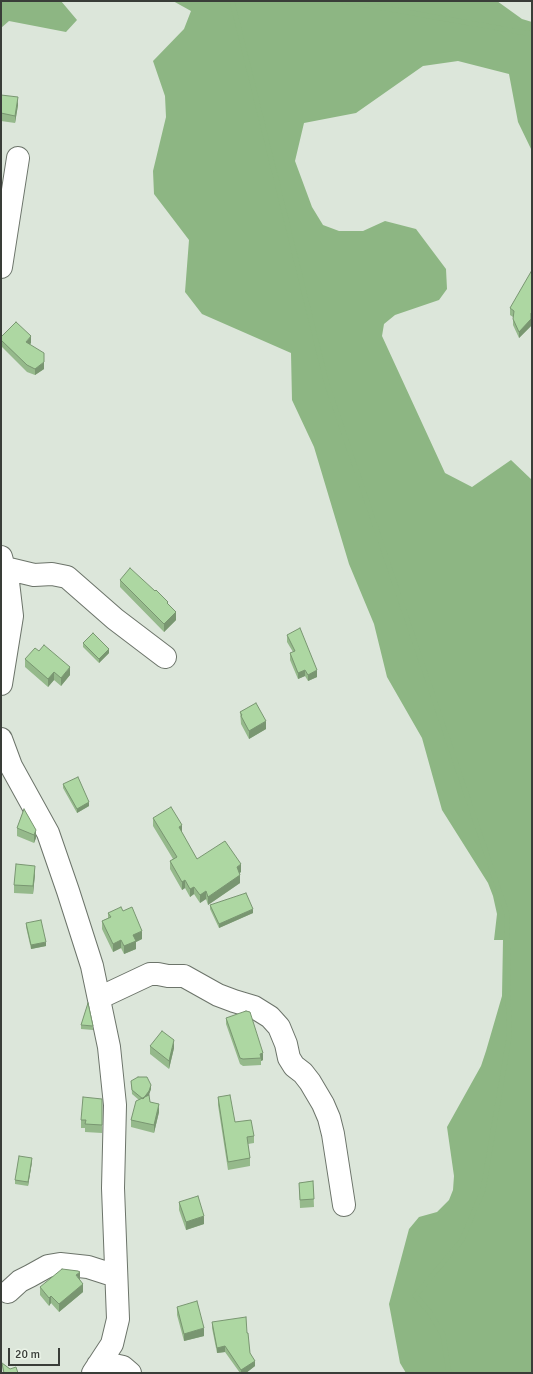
<!DOCTYPE html>
<style>
body{margin:0}
#map{position:relative;width:533px;height:1374px;overflow:hidden;background:#dce6da;font-family:Signika,sans-serif}
canvas{display:block}
.frame{position:absolute;inset:0;border:2px solid #393d38;pointer-events:none}
.scale{position:absolute;left:8px;top:1348px;width:52px;height:18px;box-sizing:border-box;border:2px solid #393d38;border-top:0;padding-left:5px;font-size:12px;line-height:14px;white-space:nowrap;color:#393d38;-webkit-text-stroke:3px #eaf3e7;paint-order:stroke}
</style>
<div id="map">
<canvas width="533" height="1374"></canvas>
<div class="frame"></div>
<div class="scale">20 m</div>
</div>
<script>
const context = document.querySelector('canvas').getContext('2d');
context.lineJoin = 'round';
function fill(path, color) { context.fillStyle = color; context.fill(path, 'evenodd'); }
const shape = rows => new Path2D(rows.map(r => 'M' + r).join(''));
function trace(path, color, width, dash) { context.strokeStyle = color; context.lineWidth = width; context.lineCap = dash ? 'butt' : 'round'; context.setLineDash(dash || []); context.stroke(path); }
const forest = shape([
 [1,1,61,1,77,20,66,32,9,21,1,28],
 [173,1,497,1,522,19,532,22,532,151,518,122,509,74,458,61,423,66,356,113,304,123,295,161,312,207,323,225,339,231,363,231,385,221,416,229,446,269,447,289,439,300,395,315,384,324,382,336,445,473,472,487,511,460,532,480,532,1373,406,1373,400,1363,389,1304,409,1229,419,1217,437,1212,449,1200,453,1190,454,1176,447,1127,481,1066,486,1051,502,996,503,940,494,940,497,914,493,896,488,883,442,810,422,738,387,677,374,624,349,564,314,447,292,400,291,353,202,314,185,292,189,240,154,194,153,171,166,117,165,96,153,61,184,29,191,11]
]);
const stream = shape([
 [232,1,326,381,507,914,509,1038,483,1190,462,1240,415,1296,429,1311,443,1335,449,1373],
 [344,1,532,34]
]);
const minor = shape([
 [1,267,18,158],
 [5,568,34,575,52,574,67,577,115,619,165,657],
 [1,684,12,616,8,582,1,557],
 [1,739,11,766,48,833,68,891,92,966,109,1047,115,1105,113,1188,118,1319,112,1344,93,1373],
 [99,998,150,974,158,974,168,976,184,976,218,995,234,1001,254,1007,270,1017,279,1027,286,1044,289,1058,294,1066,303,1073,310,1082,323,1104,329,1118,333,1134,344,1205],
 [8,1292,20,1281,30,1276,48,1266,60,1264,88,1267,116,1276],
 [98,1365,114,1365,123,1367,130,1373]
]);
const wall = shape([
 [1,95,18,105,15,123,1,121],
 [510,308,531,320,531,326,519,338,513,325,513,317,510,315],
 [1,337,31,343,30,344,44,369,35,375,27,372,1,346],
 [120,580,168,604,176,620,164,632,120,587],
 [287,635,317,677,308,681,305,676,298,679,290,660,290,653,293,652,287,642],
 [83,643,109,653,99,663,83,647],
 [39,651,70,675,61,686,54,680,48,687,25,667,25,659],
 [240,712,266,729,249,739,241,724],
 [63,784,89,806,77,813,63,788],
 [24,809,36,838,34,843,17,836,17,828],
 [153,818,182,833,197,859,241,872,239,873,240,883,208,905,206,899,200,903,194,894,190,897,185,888,182,890,170,869,170,861,173,859,153,826],
 [35,874,33,894,14,893,14,885],
 [210,905,253,913,219,928,210,909],
 [123,911,142,939,136,942,136,949,124,954,121,948,113,952,102,929,102,921,108,918,108,913],
 [26,923,46,946,31,949,26,927],
 [226,1018,263,1060,261,1061,261,1065,243,1066,240,1064,226,1024],
 [81,1025,93,1026,93,1030,81,1029],
 [150,1046,174,1048,169,1069,150,1054],
 [131,1081,151,1089,148,1096,150,1102,159,1112,154,1133,131,1127,131,1120,139,1100,132,1094],
 [218,1097,235,1122,254,1136,254,1143,248,1144,250,1158,250,1166,228,1170,218,1105],
 [102,1099,102,1133,85,1132,85,1128,81,1128,81,1120],
 [32,1162,28,1186,15,1184,15,1180],
 [313,1181,314,1207,300,1208,299,1183],
 [179,1202,204,1224,186,1230,179,1210],
 [80,1280,83,1292,59,1312,51,1303,49,1306,40,1295,40,1287],
 [177,1307,204,1336,184,1341,177,1315],
 [212,1322,247,1333,250,1353,255,1366,246,1373,240,1373,225,1352,217,1353,212,1328],
 [2,1363,10,1369,18,1373,3,1373]
]);
const shadedWall = shape([
 [18,97,18,105,15,123,15,116],
 [532,312,531,326,519,338,519,332],
 [31,336,31,343,26,349,26,342],
 [44,362,44,369,35,375,35,369],
 [176,612,176,620,164,632,164,624],
 [109,649,109,653,99,663,99,659],
 [70,667,70,675,61,686,61,678],
 [305,670,305,676,298,679,298,673],
 [317,670,317,677,308,681,308,675],
 [54,672,54,680,48,687,48,679],
 [266,721,266,729,249,739,249,731],
 [89,802,89,806,77,813,77,809],
 [182,825,182,833,179,835,179,827],
 [36,830,36,838,34,843,34,835],
 [241,864,241,872,237,875,237,867],
 [35,866,35,874,33,894,33,886],
 [240,875,240,883,208,905,208,897],
 [185,880,185,888,182,890,182,882],
 [194,887,194,894,190,897,190,889],
 [206,891,206,899,200,903,200,895],
 [253,909,253,913,219,928,219,924],
 [142,931,142,939,136,942,136,949,124,954,124,946,133,935],
 [121,940,121,948,113,952,113,944],
 [46,942,46,946,31,949,31,945],
 [174,1040,174,1048,169,1069,169,1061],
 [263,1053,263,1060,261,1061,261,1058,260,1054],
 [151,1085,151,1089,149,1095,143,1103,143,1099],
 [159,1104,159,1112,154,1133,154,1125],
 [32,1158,32,1162,28,1186,28,1182],
 [204,1216,204,1224,186,1230,186,1222],
 [80,1272,80,1280,76,1275],
 [83,1284,83,1292,59,1312,59,1304],
 [51,1296,51,1303,49,1306,49,1298],
 [204,1328,204,1336,184,1341,184,1334],
 [225,1346,225,1352,217,1353,217,1348],
 [255,1361,255,1366,246,1373,241,1373,241,1370]
]);
const building = shape([
 [1,95,18,97,15,116,1,113,1,95],
 [532,270,532,312,531,313,531,319,519,332,513,319,514,311,510,308,532,270],
 [16,322,31,336,26,342,44,353,44,362,35,369,27,365,1,340,1,337,16,322],
 [130,568,155,591,156,590,168,602,167,603,176,612,164,624,120,580,130,568],
 [300,628,317,670,308,675,305,670,298,673,290,653,295,651,287,635,300,628],
 [93,633,109,649,99,659,83,643,93,633],
 [44,645,70,667,61,678,54,672,48,679,25,659,35,648,39,651,44,645],
 [256,703,266,721,249,731,241,716,242,715,240,712,256,703],
 [78,777,89,802,77,809,63,784,78,777],
 [171,807,182,825,179,827,197,859,225,841,241,864,237,867,240,875,208,897,206,891,200,895,194,887,190,889,185,880,182,882,170,861,177,857,153,818,171,807],
 [24,809,36,830,34,835,17,828,24,809],
 [16,864,35,866,33,886,14,885,16,864],
 [246,893,253,909,219,924,210,905,246,893],
 [121,907,123,911,132,907,142,931,133,935,136,941,124,946,121,940,113,944,102,921,111,917,108,913,121,907],
 [41,920,46,942,31,945,26,923,41,920],
 [88,1003,93,1026,81,1025,88,1003],
 [246,1011,250,1012,263,1053,260,1054,261,1058,243,1059,240,1058,226,1018,246,1011],
 [162,1031,174,1040,169,1061,150,1046,162,1031],
 [138,1077,147,1077,151,1085,149,1091,143,1099,132,1090,131,1081,138,1077],
 [149,1095,150,1102,159,1104,154,1125,131,1120,136,1101,149,1095],
 [230,1095,235,1122,251,1120,254,1136,247,1137,250,1158,228,1162,218,1097,230,1095],
 [83,1097,102,1099,102,1125,85,1124,86,1120,81,1120,83,1097],
 [19,1156,32,1158,28,1182,15,1180,19,1156],
 [313,1181,314,1199,300,1200,299,1183,313,1181],
 [198,1196,204,1216,186,1222,179,1202,198,1196],
 [62,1269,78,1271,80,1272,76,1275,83,1284,59,1304,51,1296,49,1298,40,1287,62,1269],
 [197,1301,204,1328,184,1334,177,1307,197,1301],
 [246,1317,247,1333,248,1333,250,1353,255,1361,241,1370,225,1346,217,1348,212,1322,246,1317],
 [2,1363,10,1369,16,1367,18,1373,4,1373,2,1363]
]);
fill(forest, '#8db683');
trace(stream, '#8db683', 5);
trace(minor, '#6c746a', 24);
trace(minor, '#fff', 22);
fill(wall, '#95b98b');
fill(shadedWall, '#799671');
fill(building, '#add7a2');
trace(building, '#799671', 1);
</script>
